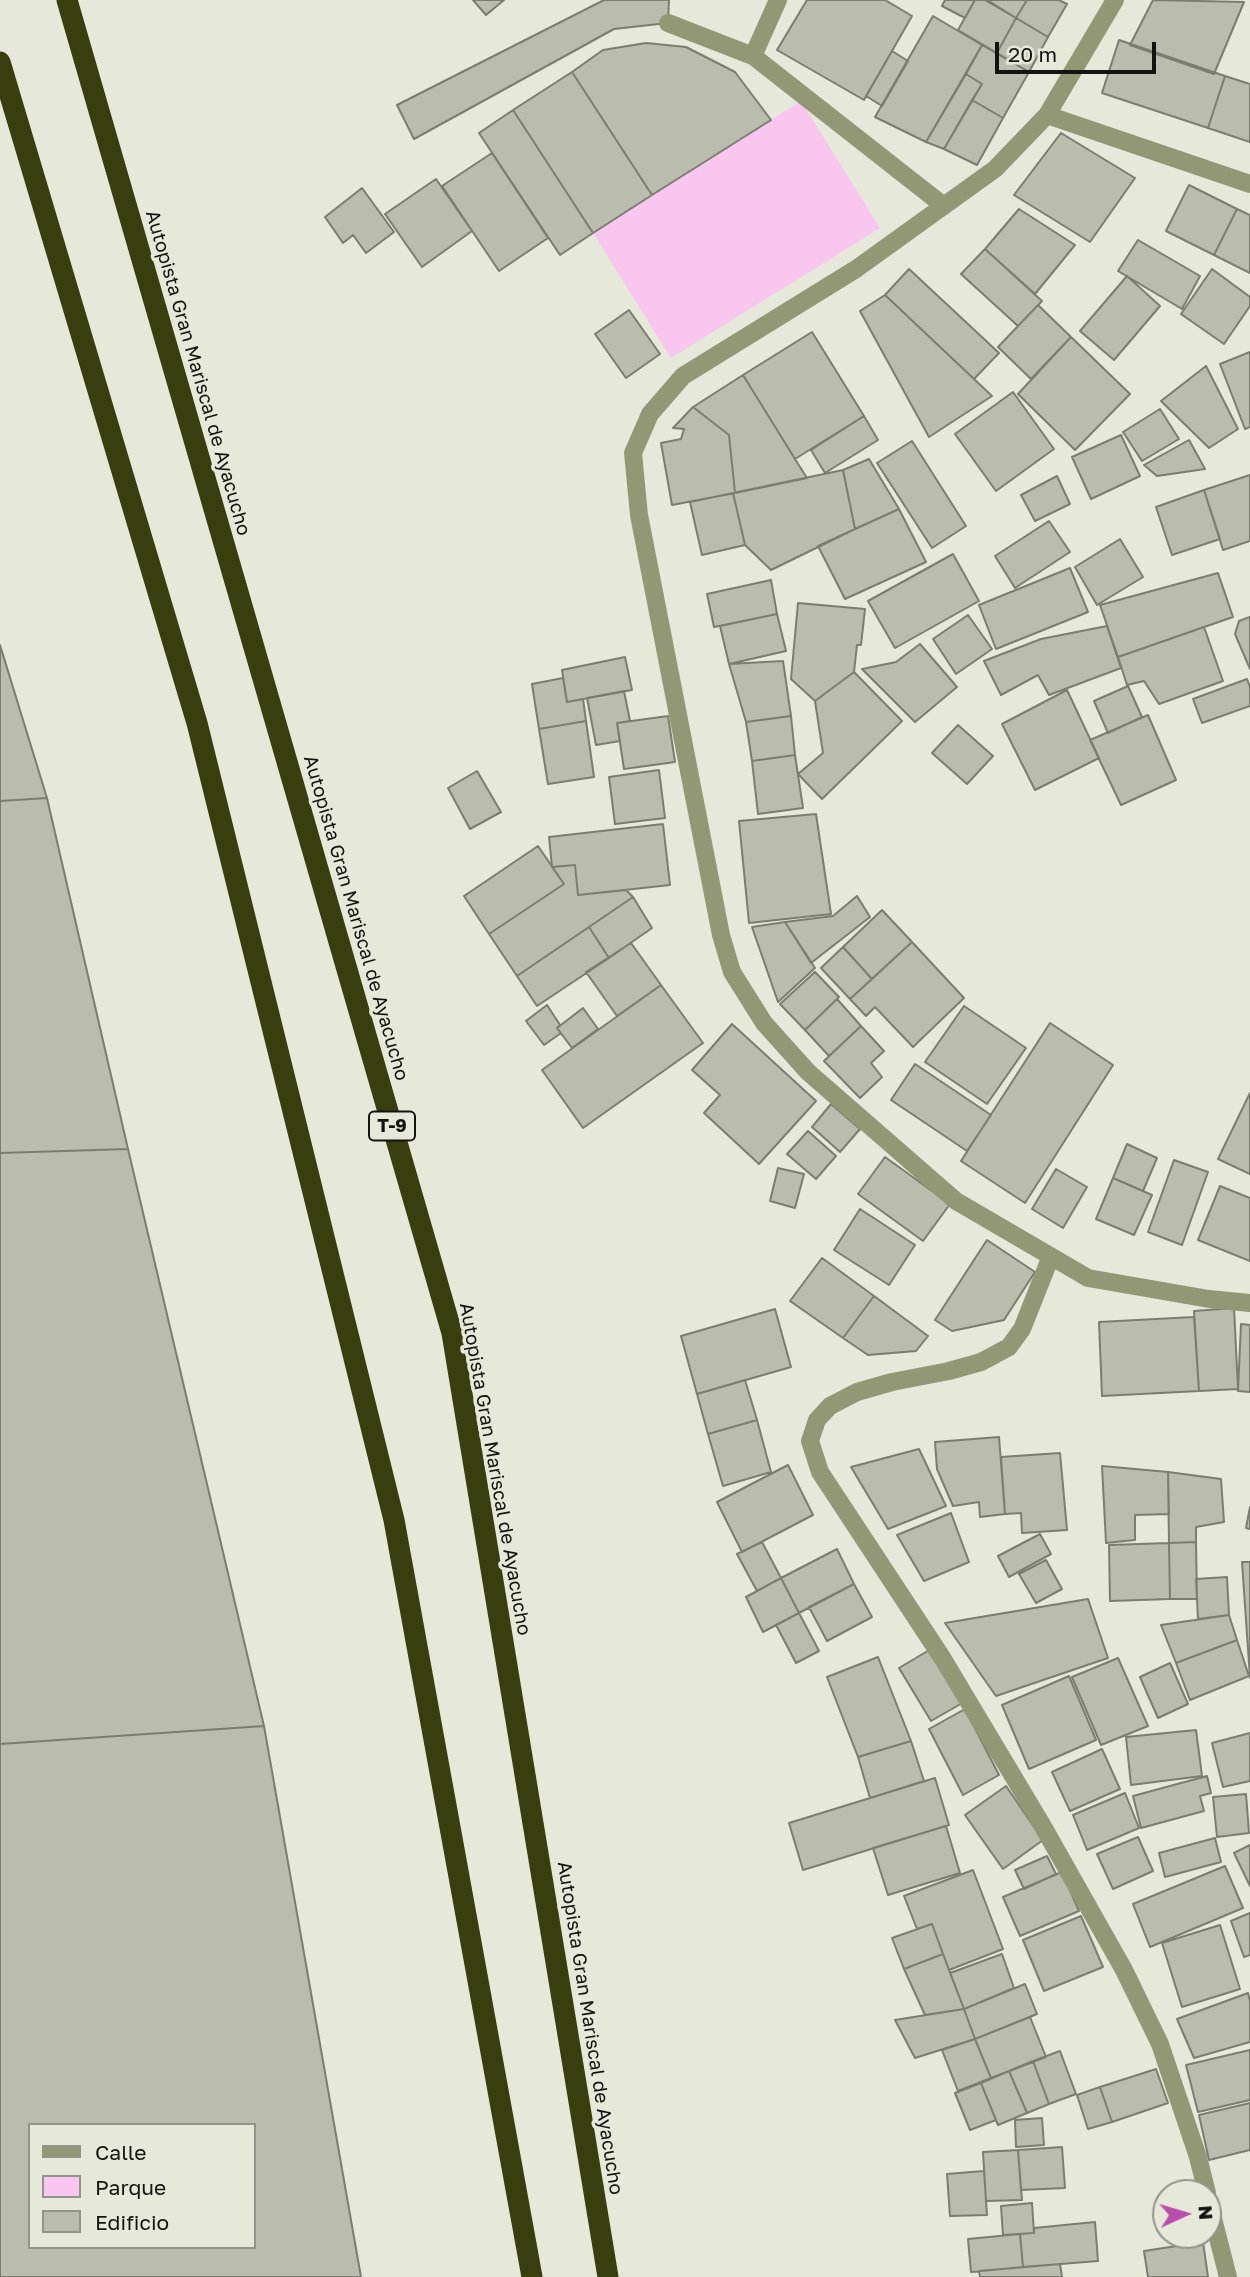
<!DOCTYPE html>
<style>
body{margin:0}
#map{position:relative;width:1250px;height:2277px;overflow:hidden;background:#e6e8da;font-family:"Golos Text",sans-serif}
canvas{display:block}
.legend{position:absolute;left:28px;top:2123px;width:228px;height:126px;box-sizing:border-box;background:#e6e8da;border:2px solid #929389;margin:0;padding:9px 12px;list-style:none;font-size:21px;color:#13140f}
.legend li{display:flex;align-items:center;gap:14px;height:35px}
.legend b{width:35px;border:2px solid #929389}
.north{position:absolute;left:1152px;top:2179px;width:70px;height:70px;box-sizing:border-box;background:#e6e8da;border:2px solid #929389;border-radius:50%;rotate:86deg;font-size:19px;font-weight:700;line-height:28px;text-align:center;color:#13140f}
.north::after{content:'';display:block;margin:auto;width:24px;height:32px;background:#ba4dac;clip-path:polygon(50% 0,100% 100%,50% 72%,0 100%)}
.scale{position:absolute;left:995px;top:42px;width:161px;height:32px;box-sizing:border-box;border:4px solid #13140f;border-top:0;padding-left:9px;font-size:21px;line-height:24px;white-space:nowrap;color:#13140f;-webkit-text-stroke:5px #e6e8da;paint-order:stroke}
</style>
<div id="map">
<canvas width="1250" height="2277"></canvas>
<ul class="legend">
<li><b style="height:9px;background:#929875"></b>Calle</li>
<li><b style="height:19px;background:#f9c6ef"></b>Parque</li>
<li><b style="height:19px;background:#babdae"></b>Edificio</li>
</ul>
<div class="north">N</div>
<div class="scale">20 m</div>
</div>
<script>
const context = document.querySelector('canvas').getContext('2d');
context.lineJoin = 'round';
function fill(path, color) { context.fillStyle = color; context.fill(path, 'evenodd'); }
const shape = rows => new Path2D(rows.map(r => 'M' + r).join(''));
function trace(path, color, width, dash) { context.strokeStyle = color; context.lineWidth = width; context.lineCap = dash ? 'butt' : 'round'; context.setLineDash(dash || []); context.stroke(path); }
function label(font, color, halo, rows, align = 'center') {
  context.font = font + ' "Golos Text",sans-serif'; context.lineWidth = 7; context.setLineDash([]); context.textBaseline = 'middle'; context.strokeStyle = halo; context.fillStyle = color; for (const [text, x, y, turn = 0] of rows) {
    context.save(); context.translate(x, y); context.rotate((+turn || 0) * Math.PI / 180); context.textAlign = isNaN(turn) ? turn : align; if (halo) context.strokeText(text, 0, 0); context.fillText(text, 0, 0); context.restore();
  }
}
const green = shape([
 [801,101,880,228,671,358,593,233]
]);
const building = shape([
 [473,0,504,0,486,15,473,0],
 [604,0,669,0,668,23,614,29,414,139,397,105,604,0],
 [807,0,885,0,912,16,864,100,777,50,807,0],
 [945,0,975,0,965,18,942,6,945,0],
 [975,0,985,0,1016,18,997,53,958,30,975,0],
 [987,0,1027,0,1016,18,987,0],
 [1027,0,1059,0,1067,4,1048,37,1016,18,1027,0],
 [1153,0,1244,2,1214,74,1130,45,1153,0],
 [933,16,982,45,926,142,875,117,933,16],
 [1016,18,1048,37,1029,72,997,53,1016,18],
 [1119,40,1225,76,1208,128,1102,93,1119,40],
 [646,43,686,47,735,72,771,120,652,195,572,72,603,50,646,43],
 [982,45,1029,72,1003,118,972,100,982,84,966,74,982,45],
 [892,51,908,61,882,106,866,96,892,51],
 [572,72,652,195,593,233,513,110,572,72],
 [966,74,982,84,944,149,926,142,966,74],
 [1225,76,1250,84,1250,142,1208,128,1225,76],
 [972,100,1003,118,977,165,944,149,972,100],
 [513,110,593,233,560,255,479,133,513,110],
 [1061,133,1135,178,1090,242,1014,195,1061,133],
 [492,153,548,238,499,271,442,186,492,153],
 [436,179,472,231,422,267,385,214,436,179],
 [1189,185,1237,209,1214,255,1166,231,1189,185],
 [362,188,394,232,366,253,353,235,343,243,325,217,362,188],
 [1019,209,1075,245,1035,294,985,249,1019,209],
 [1237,209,1250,215,1250,273,1214,255,1237,209],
 [1138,240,1200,276,1182,309,1118,271,1138,240],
 [985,249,1042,301,1018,326,961,274,985,249],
 [909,269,999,353,974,379,885,295,909,269],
 [1212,269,1250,297,1250,306,1224,344,1181,314,1212,269],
 [1127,276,1160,306,1114,360,1080,331,1127,276],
 [885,295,992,396,929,437,860,311,885,295],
 [1038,305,1071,337,1031,379,998,347,1038,305],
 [629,310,660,354,626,378,595,334,629,310],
 [812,332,864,416,795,459,743,375,812,332],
 [1071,337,1130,394,1075,450,1018,394,1071,337],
 [1250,352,1250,427,1245,429,1220,364,1250,352],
 [1206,366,1238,429,1209,448,1161,401,1206,366],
 [743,375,795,459,807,478,735,493,729,435,693,407,743,375],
 [1013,392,1054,449,996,491,955,434,1013,392],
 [693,407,729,435,735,493,672,505,661,443,681,439,684,429,673,428,693,407],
 [1160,409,1179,439,1142,461,1123,432,1160,409],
 [864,416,878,440,825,473,811,450,864,416],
 [1121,435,1140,476,1091,499,1072,457,1121,435],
 [1189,440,1205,469,1157,476,1144,465,1189,440],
 [912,441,966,526,932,548,877,463,912,441],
 [869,459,899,509,855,529,843,470,869,459],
 [843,470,855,529,771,570,745,545,733,493,843,470],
 [1250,475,1250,541,1223,550,1204,490,1250,475],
 [1057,476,1070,504,1035,521,1021,495,1057,476],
 [1204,490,1220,539,1172,555,1156,507,1204,490],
 [733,493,745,545,702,555,690,502,733,493],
 [899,509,926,562,845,599,818,546,899,509],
 [1049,521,1070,552,1015,588,995,556,1049,521],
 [1120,539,1143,577,1097,605,1075,567,1120,539],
 [953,554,979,601,895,648,868,601,953,554],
 [1070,568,1088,612,996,649,979,605,1070,568],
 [1218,573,1233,617,1118,657,1100,605,1218,573],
 [771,580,777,614,714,627,707,594,771,580],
 [798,603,865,609,861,645,857,645,854,672,815,701,791,679,798,603],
 [777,614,786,651,729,664,720,626,777,614],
 [968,615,992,649,956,674,933,639,968,615],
 [1250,617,1250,669,1235,634,1239,621,1250,617],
 [1107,626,1121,668,1049,695,1038,675,1001,695,984,661,1041,639,1107,626],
 [1204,627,1223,681,1159,704,1144,681,1127,685,1118,657,1204,627],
 [920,644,957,687,915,722,862,669,896,662,920,644],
 [0,645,47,798,0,801,0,645],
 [625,657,632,690,567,702,562,670,625,657],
 [783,661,791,716,746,722,729,664,783,661],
 [854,672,902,721,822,799,798,774,823,753,815,701,854,672],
 [563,678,567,702,583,699,586,721,539,729,532,684,563,678],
 [1247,679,1250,687,1250,706,1202,723,1193,699,1247,679],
 [1128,686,1142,717,1108,733,1094,701,1128,686],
 [1067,690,1099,758,1035,790,1002,724,1067,690],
 [624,691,630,721,617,723,620,741,596,745,587,698,624,691],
 [1148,715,1176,780,1121,805,1090,740,1148,715],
 [668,716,675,762,624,769,617,723,668,716],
 [791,716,795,755,752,761,746,722,791,716],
 [586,721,594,777,548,784,539,729,586,721],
 [958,725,993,756,967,784,932,753,958,725],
 [795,755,803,808,758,814,752,761,795,755],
 [659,770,665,818,615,824,609,777,659,770],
 [477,771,501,812,470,829,448,788,477,771],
 [47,798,128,1149,0,1153,0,801,47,798],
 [816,814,831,914,749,923,739,821,816,814],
 [663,824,670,885,578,895,575,865,552,867,549,837,663,824],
 [538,846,564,884,489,934,464,896,538,846],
 [575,865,578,895,626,890,633,897,517,976,489,934,564,884,552,867,575,865],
 [857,896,870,917,811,963,785,922,833,916,857,896],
 [633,897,652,928,609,958,589,927,633,897],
 [882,910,912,942,872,979,843,947,882,910],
 [785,922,815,968,778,1002,752,927,785,922],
 [589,927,609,958,537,1006,517,976,589,927],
 [912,942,964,998,913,1047,875,1007,866,1016,850,999,912,942],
 [631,943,661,985,617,1016,586,972,631,943],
 [843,947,872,979,850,999,821,968,843,947],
 [815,972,839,997,805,1030,780,1004,815,972],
 [661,985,703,1043,583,1128,542,1070,661,985],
 [837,999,861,1026,829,1056,805,1030,837,999],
 [547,1005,560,1025,557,1028,561,1033,544,1045,526,1021,547,1005],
 [964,1006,1026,1048,987,1104,925,1062,964,1006],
 [583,1008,598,1029,572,1048,557,1028,583,1008],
 [1050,1023,1113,1065,1025,1203,961,1161,1050,1023],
 [732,1024,816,1101,759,1164,704,1113,720,1095,692,1070,732,1024],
 [861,1026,884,1051,871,1063,882,1077,860,1098,824,1061,861,1026],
 [915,1064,991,1115,967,1151,891,1100,915,1064],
 [1250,1093,1250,1174,1218,1159,1250,1093],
 [831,1104,860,1129,840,1152,812,1127,831,1104],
 [808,1131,836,1156,816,1179,787,1154,808,1131],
 [1127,1144,1157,1158,1143,1191,1113,1178,1127,1144],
 [128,1149,264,1726,0,1744,0,1153,128,1149],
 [885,1157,950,1204,923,1241,858,1194,885,1157],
 [1174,1160,1208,1172,1182,1245,1148,1232,1174,1160],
 [778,1168,804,1174,795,1208,770,1201,778,1168],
 [1056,1169,1087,1187,1063,1228,1032,1209,1056,1169],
 [1113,1178,1152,1195,1134,1235,1096,1219,1113,1178],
 [1220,1186,1250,1198,1250,1261,1198,1240,1220,1186],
 [860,1209,915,1245,889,1285,834,1250,860,1209],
 [987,1240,1035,1272,1004,1320,952,1331,935,1320,987,1240],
 [822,1258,874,1296,843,1338,790,1301,822,1258],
 [874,1296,928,1336,916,1351,868,1355,843,1338,874,1296],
 [1234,1308,1238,1389,1199,1391,1194,1311,1234,1308],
 [775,1309,791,1367,697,1394,681,1336,775,1309],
 [1194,1317,1199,1391,1102,1396,1099,1322,1194,1317],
 [1241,1324,1250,1325,1250,1392,1238,1391,1241,1324],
 [745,1380,757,1420,708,1434,697,1394,745,1380],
 [757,1420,771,1472,723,1486,708,1434,757,1420],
 [999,1437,1005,1514,980,1517,979,1502,953,1506,937,1469,935,1442,999,1437],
 [919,1449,946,1506,888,1529,851,1467,919,1449],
 [1060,1453,1067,1530,1022,1533,1021,1513,1005,1514,1001,1457,1060,1453],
 [788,1465,813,1515,742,1552,717,1502,788,1465],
 [1102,1466,1168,1472,1169,1514,1135,1515,1135,1540,1106,1543,1102,1466],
 [1168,1472,1221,1479,1224,1522,1196,1527,1196,1542,1169,1543,1168,1472],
 [1250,1507,1250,1529,1246,1528,1250,1507],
 [951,1513,969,1562,924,1581,897,1535,951,1513],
 [1040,1534,1051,1554,1009,1577,998,1556,1040,1534],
 [762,1542,781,1578,757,1591,737,1554,762,1542],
 [1196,1542,1197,1599,1170,1599,1169,1543,1196,1542],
 [1169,1543,1170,1599,1110,1601,1109,1545,1169,1543],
 [837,1549,854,1584,799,1613,781,1578,837,1549],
 [1046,1560,1062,1589,1036,1603,1019,1574,1046,1560],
 [1242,1562,1250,1562,1250,1678,1242,1562],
 [1227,1577,1229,1615,1198,1619,1196,1579,1227,1577],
 [781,1578,799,1613,763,1632,746,1597,781,1578],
 [854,1584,872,1617,827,1641,809,1607,854,1584],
 [1088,1599,1108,1658,996,1696,945,1623,1088,1599],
 [799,1613,819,1651,796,1663,776,1625,799,1613],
 [1229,1615,1237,1640,1176,1663,1161,1625,1229,1615],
 [1237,1640,1249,1676,1190,1700,1176,1663,1237,1640],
 [931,1649,964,1702,931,1721,899,1668,931,1649],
 [878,1657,911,1741,858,1757,827,1677,878,1657],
 [1118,1658,1148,1726,1101,1745,1072,1677,1118,1658],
 [1170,1663,1188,1704,1158,1718,1140,1677,1170,1663],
 [1069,1676,1096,1740,1029,1769,1002,1705,1069,1676],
 [965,1709,999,1775,963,1795,929,1729,965,1709],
 [264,1726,361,2277,0,2277,0,1744,264,1726],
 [30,2125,254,2125,254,2247,30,2247,30,2125],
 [1196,1730,1202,1776,1131,1785,1126,1737,1196,1730],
 [1250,1733,1250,1781,1223,1787,1212,1743,1250,1733],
 [911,1741,924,1781,870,1798,858,1757,911,1741],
 [1102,1749,1120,1789,1070,1811,1052,1772,1102,1749],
 [1207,1776,1211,1793,1200,1796,1204,1811,1141,1828,1133,1796,1207,1776],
 [935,1778,949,1825,803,1870,789,1823,935,1778],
 [1006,1786,1043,1840,1003,1869,965,1815,1006,1786],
 [1125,1793,1139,1828,1087,1850,1073,1815,1125,1793],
 [1246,1794,1249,1833,1217,1837,1213,1797,1246,1794],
 [946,1826,960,1873,888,1895,873,1848,946,1826],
 [1138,1837,1153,1871,1113,1889,1097,1854,1138,1837],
 [1215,1838,1221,1862,1165,1877,1159,1853,1215,1838],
 [1250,1845,1250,1886,1234,1853,1250,1845],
 [1047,1856,1056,1874,1024,1889,1015,1870,1047,1856],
 [1225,1866,1243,1908,1150,1947,1133,1904,1225,1866],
 [973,1870,1003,1949,949,1970,932,1924,917,1929,904,1896,973,1870],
 [1062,1872,1079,1911,1020,1936,1003,1897,1062,1872],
 [1250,1913,1250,1955,1244,1957,1231,1921,1250,1913],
 [1081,1916,1103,1967,1044,1991,1023,1940,1081,1916],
 [932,1924,943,1954,904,1969,892,1938,932,1924],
 [1220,1925,1240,1989,1182,2007,1162,1943,1220,1925],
 [943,1954,964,2009,925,2015,904,1969,943,1954],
 [1002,1954,1014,1988,964,2009,950,1973,1002,1954],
 [1025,1984,1037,2014,975,2039,964,2009,1025,1984],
 [1248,1993,1250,2001,1250,2042,1194,2058,1177,2019,1248,1993],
 [964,2009,975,2039,915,2058,895,2020,964,2009],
 [1030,2017,1046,2057,991,2078,975,2039,1030,2017],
 [975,2039,991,2078,958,2091,942,2050,975,2039],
 [1250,2050,1250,2100,1198,2112,1186,2065,1250,2050],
 [1060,2051,1076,2094,1049,2104,1033,2061,1060,2051],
 [1033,2061,1049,2104,1027,2113,1009,2071,1033,2061],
 [1156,2069,1168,2103,1112,2122,1100,2087,1156,2069],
 [1009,2071,1027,2113,998,2125,981,2083,1009,2071],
 [981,2083,996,2120,970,2130,955,2093,981,2083],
 [1100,2087,1112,2122,1088,2129,1077,2095,1100,2087],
 [1250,2103,1250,2150,1209,2160,1199,2115,1250,2103],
 [1042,2118,1044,2145,1016,2147,1015,2120,1042,2118],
 [1062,2147,1065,2188,1021,2190,1018,2150,1062,2147],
 [1018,2150,1022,2200,986,2201,983,2152,1018,2150],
 [984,2171,987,2215,950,2216,947,2174,984,2171],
 [1032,2203,1034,2233,1003,2235,1001,2206,1032,2203],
 [1095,2222,1098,2261,1023,2267,1020,2234,1034,2233,1034,2228,1095,2222],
 [1020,2234,1023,2267,971,2272,968,2239,1020,2234],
 [1203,2242,1208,2277,1148,2277,1144,2251,1203,2242],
 [1060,2264,1062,2277,980,2277,979,2271,1060,2264]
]);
const minor = shape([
 [778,0,753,56,944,206],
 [1115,0,1047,115,995,169,856,269,683,376,650,414,633,453,639,515,721,935,732,972,764,1023,808,1072,956,1201,1088,1278,1209,1299,1250,1303],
 [668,23,753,56],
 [1047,115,1250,184],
 [1051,1256,1022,1329,1009,1347,981,1362,949,1371,892,1382,857,1392,830,1406,817,1420,810,1441,820,1472,943,1659,1041,1823,1124,1970,1160,2044,1198,2157,1207,2193],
 [1208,2199,1228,2277]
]);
const highway = shape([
 [67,0,452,1333,608,2277],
 [0,62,197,723,394,1520,532,2277]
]);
const shields = [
 [392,1126,46]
];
const shieldNames = [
 ["T-9",392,1126]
];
const streetNames = [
 ["Autopista Gran Mariscal de Ayacucho",198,373,74],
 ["Autopista Gran Mariscal de Ayacucho",356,918,74],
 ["Autopista Gran Mariscal de Ayacucho",495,1469,80],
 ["Autopista Gran Mariscal de Ayacucho",590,2028,81]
];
fill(green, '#f9c6ef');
fill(building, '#babdae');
trace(building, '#7b7d70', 2);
trace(minor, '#929875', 18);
trace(highway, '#393e0f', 21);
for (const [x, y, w] of shields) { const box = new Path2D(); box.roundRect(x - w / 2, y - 14.5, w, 29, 5); context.fillStyle = '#e6e8da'; context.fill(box); trace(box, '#13140f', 2); }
label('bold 18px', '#13140f', null, shieldNames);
label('19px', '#13140f', '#e6e8da', streetNames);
</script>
